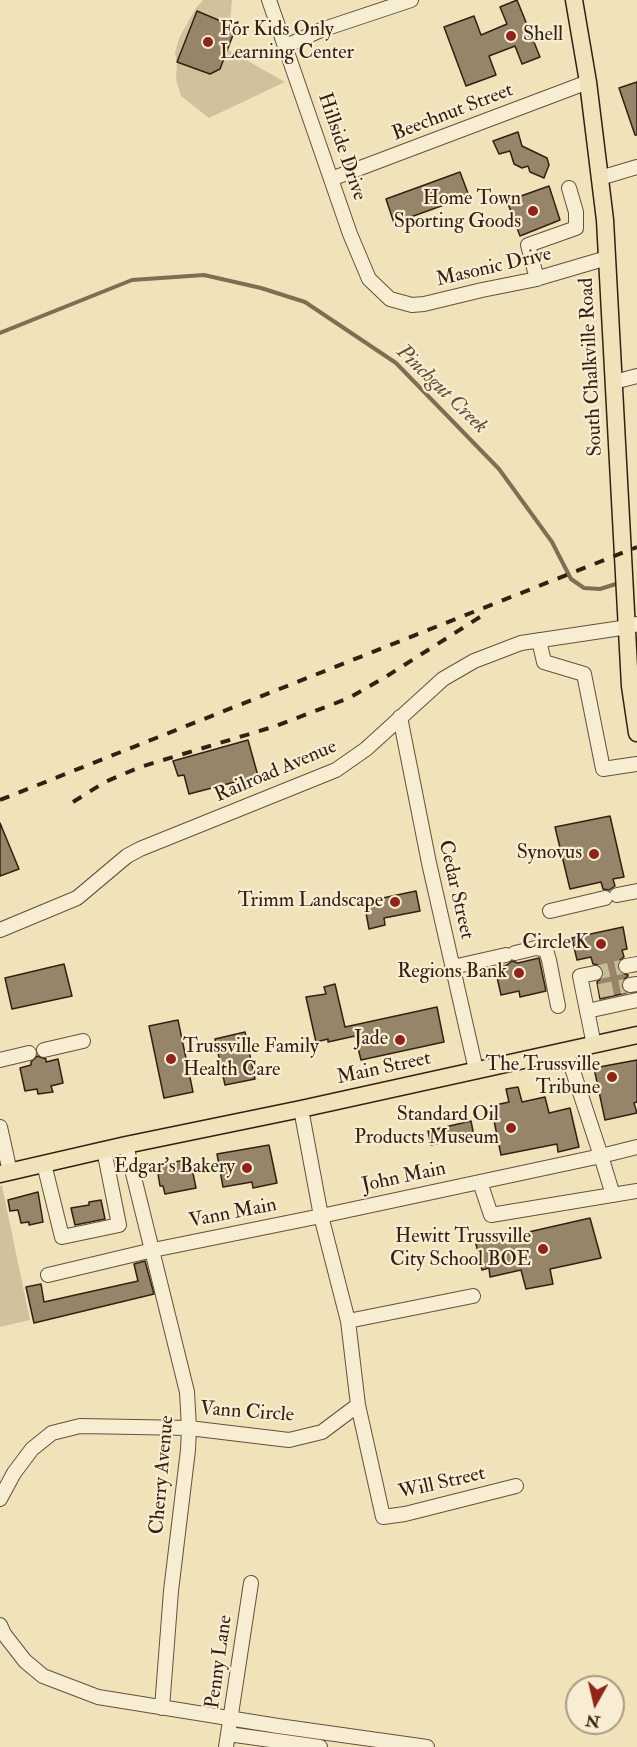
<!DOCTYPE html>
<style>
body{margin:0}
#map{position:relative;width:637px;height:1747px;overflow:hidden;background:#f1e3b9;font-family:"IM FELL Double Pica",serif}
canvas{display:block}
.north{position:absolute;left:565px;top:1675px;width:60px;height:60px;box-sizing:border-box;background:#f6edd2;border:2px solid #a89b85;border-radius:50%;rotate:188deg;font-size:16px;font-weight:700;line-height:24px;text-align:center;color:#342012}
.north::after{content:'';display:block;margin:auto;width:21px;height:27px;background:#8f2418;clip-path:polygon(50% 0,100% 100%,50% 72%,0 100%)}
</style>
<div id="map">
<canvas width="637" height="1747"></canvas>
<div class="north">N</div>
</div>
<script>
const context = document.querySelector('canvas').getContext('2d');
context.lineJoin = 'round';
function fill(path, color) { context.fillStyle = color; context.fill(path, 'evenodd'); }
const shape = rows => new Path2D(rows.map(r => 'M' + r).join(''));
function trace(path, color, width, dash) { context.strokeStyle = color; context.lineWidth = width; context.lineCap = dash ? 'butt' : 'round'; context.setLineDash(dash || []); context.stroke(path); }
function label(font, color, halo, rows, align = 'center') {
  context.font = font + ' "IM FELL Double Pica",serif'; context.lineWidth = 4.5; context.setLineDash([]); context.textBaseline = 'middle'; context.strokeStyle = halo; context.fillStyle = color; for (const [text, x, y, turn = 0] of rows) {
    context.save(); context.translate(x, y); context.rotate((+turn || 0) * Math.PI / 180); context.textAlign = isNaN(turn) ? turn : align; if (halo) context.strokeText(text, 0, 0); context.fillText(text, 0, 0); context.restore();
  }
}
const green = shape([
 [203,0,232,0,230,22,219,17,218,20,197,12,177,62,210,74,220,69,227,49,285,82,209,118,181,96,176,80,177,62,175,53,179,38,196,8],
 [0,1186,2,1186,30,1320,0,1327]
]);
const stream = shape([
 [0,333,132,280,204,275,261,288,305,302,396,363,499,469,552,542,571,579,584,588,600,589,619,583]
]);
const building = shape([
 [517,0,540,57,522,64,515,46,489,56,496,75,466,86,444,27,474,16,481,35,507,24,500,7,517,0],
 [197,11,230,25,238,22,220,69,210,74,177,62,197,11],
 [637,82,637,135,635,135,619,88,637,82],
 [518,132,522,146,547,158,549,165,544,178,530,172,528,166,522,168,514,164,510,151,499,154,493,141,518,132],
 [460,172,469,196,394,223,386,199,460,172],
 [549,186,560,220,520,236,507,201,549,186],
 [248,740,258,776,189,794,184,775,178,776,173,761,248,740],
 [610,816,624,877,613,879,615,886,609,890,603,889,601,882,570,889,555,827,610,816],
 [0,823,19,869,0,876,0,823],
 [416,891,420,911,384,918,385,925,369,929,364,902,416,891],
 [623,927,627,949,622,950,624,957,620,960,617,967,620,972,628,975,628,976,622,981,621,986,623,990,626,993,600,999,597,982,603,976,604,971,598,965,593,964,591,957,577,960,572,938,623,927],
 [539,958,546,991,520,997,519,991,501,995,495,968,507,965,512,961,518,963,539,958],
 [64,964,72,996,12,1009,5,978,64,964],
 [335,984,345,1027,437,1007,444,1042,361,1060,355,1036,328,1042,328,1039,316,1042,306,997,326,994,324,987,335,984],
 [178,1020,193,1092,164,1098,149,1026,178,1020],
 [245,1032,255,1079,225,1085,215,1039,245,1032],
 [37,1056,46,1059,46,1062,58,1059,63,1083,51,1086,53,1092,38,1094,37,1089,25,1091,20,1068,31,1065,31,1062,37,1056],
 [637,1060,637,1102,634,1103,637,1113,605,1120,594,1068,637,1060],
 [518,1087,522,1102,545,1097,549,1113,570,1108,579,1147,558,1152,557,1144,501,1155,491,1106,509,1102,506,1089,518,1087],
 [471,1121,474,1136,431,1145,428,1131,471,1121],
 [269,1145,277,1183,253,1188,252,1182,223,1187,217,1154,269,1145],
 [190,1159,196,1188,165,1194,163,1186,160,1186,158,1174,160,1174,159,1165,190,1159],
 [38,1192,43,1222,29,1225,29,1222,21,1223,18,1210,10,1211,8,1200,38,1192],
 [101,1200,105,1219,75,1225,71,1208,89,1205,89,1202,101,1200],
 [590,1218,601,1258,550,1269,553,1284,526,1289,521,1270,490,1277,489,1268,482,1270,476,1244,590,1218],
 [145,1261,154,1294,34,1323,26,1287,41,1284,44,1302,138,1281,134,1264,145,1261]
]);
const minorTunnel = shape([
 [595,973,626,966],
 [599,991,630,985]
]);
const minor = shape([
 [269,0,350,234,369,279,390,299,412,305,424,304,482,290,532,280,607,258],
 [286,46,321,30,411,0],
 [600,178,637,167],
 [331,179,588,82],
 [537,279,528,245,576,228,576,212,569,188],
 [614,382,637,376],
 [539,640,544,662,584,674,603,769,637,764],
 [400,717,429,863,476,1070],
 [617,895,637,891],
 [550,911,605,898],
 [0,930,77,898,127,856,140,849,336,770,366,749,443,679,474,661,521,643,628,627,637,624],
 [515,953,536,948,546,950,549,960,558,1006],
 [626,966,637,964],
 [453,967,506,955],
 [630,985,637,984],
 [587,1011,637,1000],
 [594,1045,580,976,595,973],
 [44,1050,83,1041],
 [566,1050,601,1156,637,1147],
 [0,1060,29,1053],
 [301,1109,321,1216,348,1321,358,1405,383,1517,405,1514,516,1486],
 [0,1127,10,1172],
 [126,1145,187,1392,189,1428,188,1450,171,1591,162,1708],
 [44,1164,62,1237,119,1225,104,1150],
 [480,1182,491,1215,637,1191],
 [48,1275,153,1250,321,1216,601,1156,613,1195],
 [348,1321,473,1296],
 [0,1499,14,1473,32,1449,52,1433,80,1426,189,1428,289,1440,322,1432,358,1405],
 [0,1625,4,1634,25,1661,43,1676,98,1697,278,1726,427,1747],
 [228,1734,320,1747],
 [226,1747,251,1583]
]);
const major = shape([
 [574,0,588,82,605,220,630,686,637,733],
 [0,1174,126,1145,301,1109,637,1035]
]);
const rail = shape([
 [0,800,637,547],
 [73,802,105,782,140,767,276,726,349,698,387,676,480,617]
]);
const markers = [
 [511,36,6,"#8f2418"],
 [208,42,6,"#8f2418"],
 [533,211,6,"#8f2418"],
 [594,854,6,"#8f2418"],
 [395,902,6,"#8f2418"],
 [601,944,6,"#8f2418"],
 [519,973,6,"#8f2418"],
 [400,1040,6,"#8f2418"],
 [171,1059,6,"#8f2418"],
 [612,1077,6,"#8f2418"],
 [511,1128,6,"#8f2418"],
 [247,1168,6,"#8f2418"],
 [543,1249,6,"#8f2418"]
];
const poiNames = [
 ["For Kids Only",220,31,"left"],
 ["Learning Center",220,54,"left"],
 ["Shell",523,36,"left"],
 ["Home Town",521,200],
 ["Sporting Goods",521,223],
 ["Synovus",582,854],
 ["Trimm Landscape",383,902],
 ["Circle K",589,944],
 ["Regions Bank",507,973],
 ["Jade",388,1040],
 ["Trussville Family",183,1048,"left"],
 ["Health Care",183,1071,"left"],
 ["The Trussville",600,1066],
 ["Tribune",600,1089],
 ["Standard Oil",499,1116],
 ["Products Museum",499,1139],
 ["Edgar's Bakery",235,1168],
 ["Hewitt Trussville",531,1238],
 ["City School BOE",531,1261]
];
const streetNames = [
 ["Beechnut Street",453,113,-21],
 ["Hillside Drive",341,147,71],
 ["Masonic Drive",494,268,-13],
 ["South Chalkville Road",592,367,-93],
 ["Railroad Avenue",276,772,-23],
 ["Cedar Street",455,890,77],
 ["Main Street",384,1069,-12],
 ["John Main",404,1178,-12],
 ["Vann Main",233,1214,-11],
 ["Vann Circle",247,1413,4],
 ["Cherry Avenue",163,1475,-85],
 ["Will Street",442,1484,-13],
 ["Penny Lane",220,1662,-82]
];
const waterNames = [
 ["Pinchgut Creek",441,390,44]
];
fill(green, '#d1c29d');
trace(stream, '#7f6d54', 4);
fill(building, '#968569');
trace(building, '#342012', 1.5);
trace(minorTunnel, '#cbbc98', 14, [14, 7]);
trace(minor, '#63513c', 16);
trace(major, '#342012', 19);
trace(minor, '#f6edd2', 14);
trace(major, '#f1e3b9', 16);
trace(rail, '#342012', 4, [10, 10]);
for (const [x, y, r, color] of markers) { const dot = new Path2D(); dot.arc(x, y, r, 0, 2 * Math.PI); context.fillStyle = color; context.fill(dot); trace(dot, '#f6edd2', 2); }
label('20px', '#342012', '#f6edd2', poiNames, 'right');
label('20px', '#342012', '#f6edd2', streetNames);
label('italic 21px', '#604d38', '#f6edd2', waterNames);
</script>
